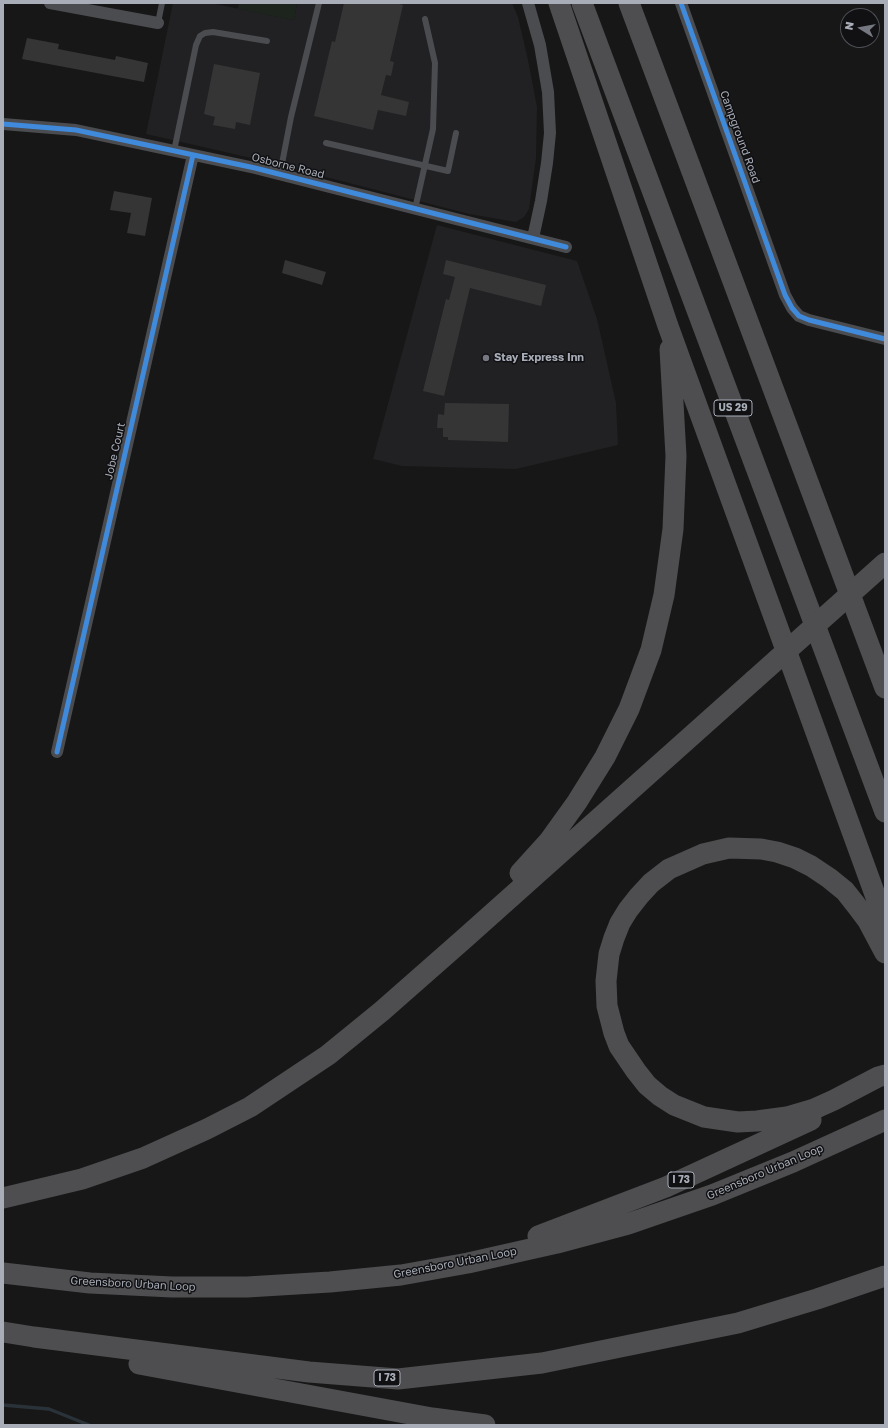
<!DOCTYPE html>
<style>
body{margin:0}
#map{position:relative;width:888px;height:1428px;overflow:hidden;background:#171717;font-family:"Golos Text",sans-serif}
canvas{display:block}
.frame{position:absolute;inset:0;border:4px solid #a8adb8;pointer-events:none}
.north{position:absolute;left:840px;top:8px;width:40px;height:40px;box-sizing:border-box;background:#111113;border:1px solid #4d4f55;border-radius:50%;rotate:281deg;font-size:11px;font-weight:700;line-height:16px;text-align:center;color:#a8adb8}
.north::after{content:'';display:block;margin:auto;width:14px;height:18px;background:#757880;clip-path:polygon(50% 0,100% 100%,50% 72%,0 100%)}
</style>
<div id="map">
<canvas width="888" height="1428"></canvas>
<div class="frame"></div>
<div class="north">N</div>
</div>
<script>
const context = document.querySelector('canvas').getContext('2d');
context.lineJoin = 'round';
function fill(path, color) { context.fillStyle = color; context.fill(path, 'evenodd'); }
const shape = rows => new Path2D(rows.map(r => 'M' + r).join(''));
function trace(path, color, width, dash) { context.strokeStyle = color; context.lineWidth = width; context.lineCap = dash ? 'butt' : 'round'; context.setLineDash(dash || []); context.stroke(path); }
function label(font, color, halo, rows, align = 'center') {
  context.font = font + ' "Golos Text",sans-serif'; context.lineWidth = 3; context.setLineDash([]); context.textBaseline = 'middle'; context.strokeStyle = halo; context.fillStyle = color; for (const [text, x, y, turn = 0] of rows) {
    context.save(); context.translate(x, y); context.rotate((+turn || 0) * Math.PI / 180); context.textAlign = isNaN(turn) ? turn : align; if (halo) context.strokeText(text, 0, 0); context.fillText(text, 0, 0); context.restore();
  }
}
const built = shape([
 [173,3,210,3,294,20,297,3,512,3,518,17,528,60,537,107,536,158,529,209,524,217,516,222,469,214,260,160,146,134],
 [437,225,577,261,597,319,616,403,618,445,516,469,402,466,373,459]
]);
const green = shape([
 [239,3,297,3,294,20,238,9]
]);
const stream = shape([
 [3,1405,49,1409,89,1425]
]);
const building = shape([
 [344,3,396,3,403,5,390,61,394,62,391,76,386,75,381,95,409,102,406,116,378,110,373,130,314,116,332,41,335,42],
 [27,38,59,44,58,49,115,60,116,56,148,63,144,82,22,59],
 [214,64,260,73,250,125,236,122,235,129,213,125,215,117,204,114],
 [114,191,152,198,145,236,127,233,131,213,110,210],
 [285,260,326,272,322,285,282,273],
 [446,260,546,285,541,306,470,288,444,396,423,391,446,299,449,300,455,277,443,274],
 [445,403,509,404,508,442,448,440,448,437,443,437,443,428,437,428,438,414,444,415]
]);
const lane = shape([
 [158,23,162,3],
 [326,143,448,171,456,133],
 [174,151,196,45,200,36,205,33,213,32,267,41],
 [280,174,291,117,319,3],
 [415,209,433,129,435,63,425,19]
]);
const street = shape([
 [50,3,158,23],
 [528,3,540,45,548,92,550,133,547,163,541,201,533,238],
 [681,3,785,295,792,308,799,316,809,320,885,339],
 [3,124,76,130,255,168,566,247],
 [57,752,193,155]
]);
const highway = shape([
 [559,3,668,326,885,922],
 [582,3,885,812],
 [629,3,885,688],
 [520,873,549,841,577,802,605,757,629,709,651,650,664,595,673,529,676,456,670,349],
 [885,953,868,921,856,905,845,891,829,878,811,866,795,858,777,852,761,849,729,848,703,854,669,869,651,883,639,896,628,910,620,923,614,938,609,954,606,981,607,1006,614,1033,619,1046,636,1071,647,1085,660,1096,674,1105,704,1117,738,1122,757,1121,787,1117,814,1109,834,1100,878,1077,885,1075],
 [3,1198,82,1179,143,1158,207,1129,250,1107,328,1055,382,1011,465,938,754,680],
 [538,1236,666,1187,811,1120],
 [3,1273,90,1283,172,1287,247,1287,330,1282,401,1275,468,1263,557,1243,628,1224,712,1195,793,1162,885,1120],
 [3,1332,34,1337,309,1372,398,1379,542,1363,738,1323,817,1299,885,1276],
 [139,1364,432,1418,485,1425]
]);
const highwayBridge = shape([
 [754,680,885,563]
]);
const cycleway = shape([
 [681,3,785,295,792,308,799,316,809,320,885,339],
 [3,124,76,130,255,168,566,247],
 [57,752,193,155]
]);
const markers = [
 [486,358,4,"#757880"]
];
const shields = [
 [733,408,38],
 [681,1180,26],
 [387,1378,26]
];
const shieldNames = [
 ["US 29",733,408],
 ["I 73",681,1180],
 ["I 73",387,1378]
];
const streetNames = [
 ["Campground Road",740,137,70],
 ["Osborne Road",288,166,14],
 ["Jobe Court",115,451,-77],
 ["Greensboro Urban Loop",765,1172,-23],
 ["Greensboro Urban Loop",455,1263,-11],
 ["Greensboro Urban Loop",133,1284,3]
];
const poiNames = [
 ["Stay Express Inn",494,358]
];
fill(built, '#212123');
fill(green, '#1d241e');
trace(stream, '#2a3239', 3.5);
fill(building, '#353536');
trace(lane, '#4b4c50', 6);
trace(street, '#4b4c50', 12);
trace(highway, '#4e4e51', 21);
trace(highwayBridge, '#4e4e51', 21);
trace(cycleway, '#408adc', 5);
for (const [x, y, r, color] of markers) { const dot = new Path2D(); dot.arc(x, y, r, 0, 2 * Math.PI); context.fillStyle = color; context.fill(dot); trace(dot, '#111113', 1.5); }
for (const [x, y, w] of shields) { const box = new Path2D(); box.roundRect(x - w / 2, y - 8, w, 16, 3); context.fillStyle = '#111113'; context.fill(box); trace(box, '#a8adb8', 1); }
label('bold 10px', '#a8adb8', null, shieldNames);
label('11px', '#a8adb8', '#111113', streetNames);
label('bold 11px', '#a8adb8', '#111113', poiNames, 'left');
</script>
